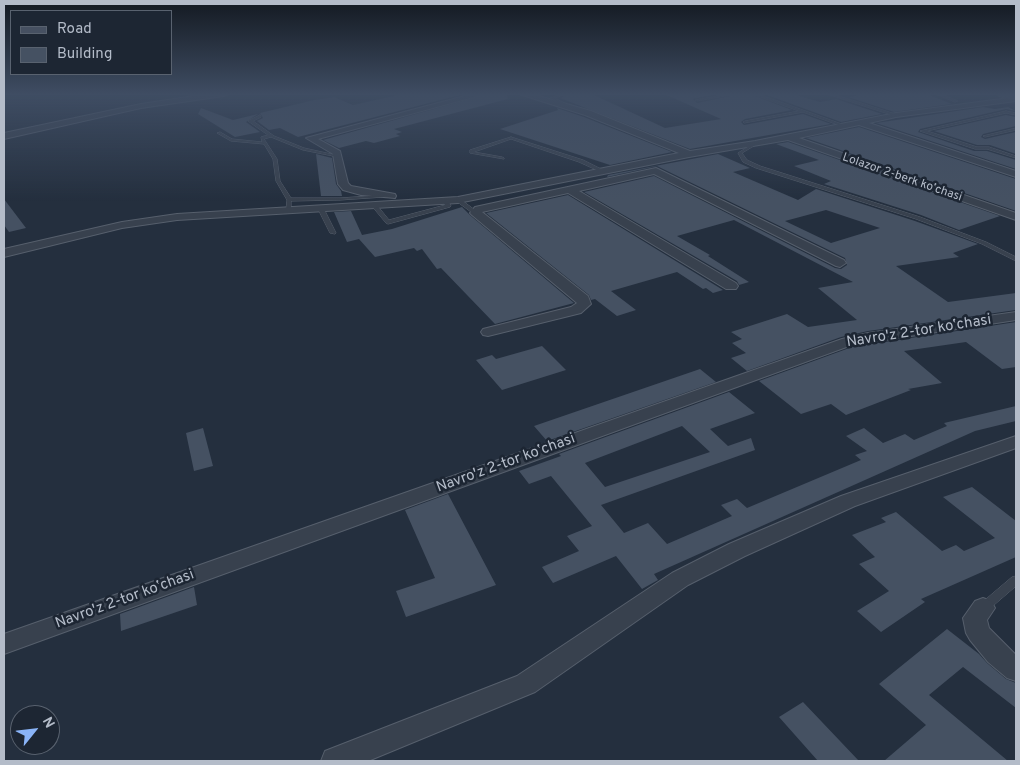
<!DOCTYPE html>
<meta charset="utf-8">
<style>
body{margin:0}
#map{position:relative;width:1020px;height:765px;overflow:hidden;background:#242f3e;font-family:Overpass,sans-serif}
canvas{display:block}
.frame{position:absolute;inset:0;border:5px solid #b4bcc9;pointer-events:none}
.legend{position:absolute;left:10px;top:10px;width:162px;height:65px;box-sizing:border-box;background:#1d2633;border:1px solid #59626f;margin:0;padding:6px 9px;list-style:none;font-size:15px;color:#b4bcc9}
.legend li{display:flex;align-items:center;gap:10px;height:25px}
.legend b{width:25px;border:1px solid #59626f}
.north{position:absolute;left:10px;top:705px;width:50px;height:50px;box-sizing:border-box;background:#1d2633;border:1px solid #59626f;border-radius:50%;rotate:61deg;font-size:14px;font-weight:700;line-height:20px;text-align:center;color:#b4bcc9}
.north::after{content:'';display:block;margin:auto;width:18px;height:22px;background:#8ab4f8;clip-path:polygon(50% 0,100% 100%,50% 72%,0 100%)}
</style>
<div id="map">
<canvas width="1020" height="765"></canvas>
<div class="frame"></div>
<ul class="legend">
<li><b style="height:6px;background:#465061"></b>Road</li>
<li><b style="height:14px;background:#455162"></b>Building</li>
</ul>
<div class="north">N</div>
</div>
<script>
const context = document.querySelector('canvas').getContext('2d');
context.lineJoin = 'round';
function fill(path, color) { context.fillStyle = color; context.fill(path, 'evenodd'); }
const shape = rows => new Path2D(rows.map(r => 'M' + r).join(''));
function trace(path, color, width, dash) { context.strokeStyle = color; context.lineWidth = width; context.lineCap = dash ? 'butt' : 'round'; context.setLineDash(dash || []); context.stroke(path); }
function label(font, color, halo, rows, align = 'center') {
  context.font = font + ' Overpass,sans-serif'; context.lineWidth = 5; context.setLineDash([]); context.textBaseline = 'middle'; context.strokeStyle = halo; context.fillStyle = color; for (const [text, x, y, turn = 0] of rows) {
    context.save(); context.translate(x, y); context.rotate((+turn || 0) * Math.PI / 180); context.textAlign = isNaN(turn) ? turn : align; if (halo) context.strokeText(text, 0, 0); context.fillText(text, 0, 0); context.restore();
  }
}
const building = shape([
 [402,94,464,94,298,137,280,128,269,130,257,121,263,118,260,113,314,100,334,97,353,105],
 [487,94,507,94,508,99,394,129,402,132,396,134,400,136,374,143,366,141,339,148,323,140],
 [569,94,592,94,665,128,721,119,664,94,717,94,693,99,697,103,739,94,750,94,792,110,745,119,741,122,744,125,803,114,831,124,690,149,560,98],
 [764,94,793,94,820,102,836,99,882,114,841,122],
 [865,94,927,94,952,104,894,112,848,97],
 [983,107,995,109,1008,107,1016,111,1006,109,920,129,918,132,974,151,987,151,1016,160,1016,169,876,123],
 [201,108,233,120,258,114,246,122,260,132,235,137,198,114],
 [557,108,584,117,672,152,610,165,500,129,558,110],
 [1006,115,1016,117,1016,126,983,134,981,137,985,139,1016,132,1016,154,990,145,977,145,934,131],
 [859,127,1016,179,1016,211,806,138],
 [788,142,1000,216,959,230,921,215,824,184,831,181,794,166,819,160,776,144],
 [316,154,332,158,336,184,341,191,342,196,321,196],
 [718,154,750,168,733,172,798,200,816,189,915,221,978,244,953,253,959,257,896,266,948,302,1016,293,1016,310,868,331,841,337,747,371,731,358,746,353,732,343,742,339,731,332,787,314,808,327,857,320,818,288,853,282,734,220,677,236,710,255,708,256,749,282,739,285,737,281,584,192,654,176,835,268,841,269,847,265,845,258,657,166,607,177,608,175],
 [826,210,880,228,831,243,785,221],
 [568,195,723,290,713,293,706,288,703,289,677,272,611,291,636,310,617,316,595,299,591,300,589,295,486,213],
 [4,199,26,228,9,232,4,225],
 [462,207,471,216,574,303,495,324,441,268,437,269,422,249,417,251,414,248,375,257,359,239,347,242,334,212,351,211,362,235,392,229],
 [1016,322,1016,367,1002,369,966,342,904,351,942,383,908,389,911,390,846,415,831,404,801,414,759,381,852,347],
 [542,346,566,370,502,390,476,360,492,355,496,359],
 [700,369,716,382,547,441,534,426],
 [729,392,755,413,710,429,728,446,751,438,755,450,601,505,624,533,648,523,667,544,732,516,721,505,737,499,747,508,861,460,855,455,867,451,846,436,864,428,883,443,905,434,914,440,947,426,944,423,1016,406,1016,421,975,431,654,574,658,580,642,589,616,556,553,583,542,567,579,551,567,536,592,526,551,476,529,484,519,471,561,456,559,454],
 [682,426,710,452,605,487,585,463],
 [203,428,213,466,194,471,186,433],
 [972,487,1016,521,1016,557,921,599,925,602,881,632,857,611,889,591,859,564,875,557,852,535,886,522,881,518,896,512,942,551,956,545,964,551,995,538,943,497],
 [448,494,496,585,406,617,396,591,435,578,405,510],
 [194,587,197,605,121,631,120,614],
 [947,629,979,654,987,663,1006,679,1016,683,1016,708,963,667,929,695,1008,761,884,761,926,725,879,684],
 [803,702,859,761,818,761,779,717]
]);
const lane = shape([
 [561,94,567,94,555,98,568,105,568,107,566,107,550,98,561,94],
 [728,94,737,94,697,101,695,100,728,94],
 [752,94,758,94,847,126,844,127,803,112,744,123,743,122,745,121,799,111,752,94],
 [827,94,833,94,898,115,895,116,827,94],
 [935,94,941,94,958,101,955,102,935,94],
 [1006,111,1016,113,1016,115,1006,113,927,131,977,147,989,147,1016,156,1016,158,987,149,975,149,920,131,1006,111],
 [260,115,261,117,253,121,274,136,304,148,340,156,338,157,303,150,271,137,264,139,277,159,280,181,291,198,340,198,384,195,386,196,384,197,340,200,291,201,291,209,286,210,287,200,276,181,273,159,264,144,231,141,217,133,220,132,232,139,262,142,261,137,268,135,248,121,260,115],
 [1016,128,1016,130,985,137,983,136,1016,128],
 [511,137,583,160,605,171,601,172,579,162,511,139,474,152,502,157,504,158,504,159,470,153,470,150,511,137],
 [754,143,757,144,742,153,747,160,760,166,920,217,986,242,1016,257,1016,261,982,244,916,219,756,168,743,162,738,153,754,143],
 [456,199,460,199,479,213,474,214,456,201,456,199],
 [446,200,449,202,451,206,450,207,388,224,386,223,371,205,376,204,389,220,445,205,443,202,446,200],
 [318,206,323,207,336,233,335,234,330,233,317,207,318,206],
 [1016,576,1016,586,987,611,983,612,979,611,978,608,979,605,1012,577,1016,576]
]);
const street = shape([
 [207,94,228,94,224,96,141,108,4,139,4,133,141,104,207,94],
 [472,94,485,94,318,139,340,151,348,183,351,186,395,194,396,196,395,198,361,195,343,190,338,184,333,154,306,138,472,94],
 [519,94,532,94,591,111,690,151,755,141,896,113,1016,97,1016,101,896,117,869,123,1016,171,1016,177,859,125,799,138,1016,213,1016,220,788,140,689,157,458,203,177,220,122,228,4,257,4,249,122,222,177,214,458,197,679,153,585,115,519,94],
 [656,168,844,260,846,263,840,267,836,266,654,174,579,191,736,283,738,286,736,289,726,289,568,193,482,212,588,296,591,304,581,313,488,336,483,335,481,332,483,329,571,307,577,303,472,215,470,213,475,207,656,168],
 [1016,312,1016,320,852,345,4,654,4,634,842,339,868,333,1016,312],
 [1016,436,1016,448,855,506,745,556,688,585,535,692,368,761,321,761,325,751,517,676,672,573,729,544,841,496,1016,436],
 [983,598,991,601,995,608,987,620,989,628,1016,655,1016,681,1007,678,988,662,970,640,966,633,963,618,975,601,983,598]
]);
const secondary = shape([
 [998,94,1016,95,1016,101,999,96,998,94]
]);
const farStreetnames = [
 ["Lolazor 2-berk koʼchasi",902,178,19]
];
const streetNames = [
 ["Navro'z 2-tor koʼchasi",919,332,-9],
 ["Navro'z 2-tor koʼchasi",506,464,-20],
 ["Navro'z 2-tor koʼchasi",125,600,-20]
];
fill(building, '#455162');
trace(lane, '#565f6c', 1);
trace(street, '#565f6c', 2);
trace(secondary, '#565f6c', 2);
fill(lane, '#38414e');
fill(street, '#38414e');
fill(secondary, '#465061');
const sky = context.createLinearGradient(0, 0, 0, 201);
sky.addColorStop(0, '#141a22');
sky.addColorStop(0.47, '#3f4d63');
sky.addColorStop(1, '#3f4d6300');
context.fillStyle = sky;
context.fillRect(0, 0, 1020, 201);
label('12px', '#b4bcc9', '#1d2633', farStreetnames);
label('15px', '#b4bcc9', '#1d2633', streetNames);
</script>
